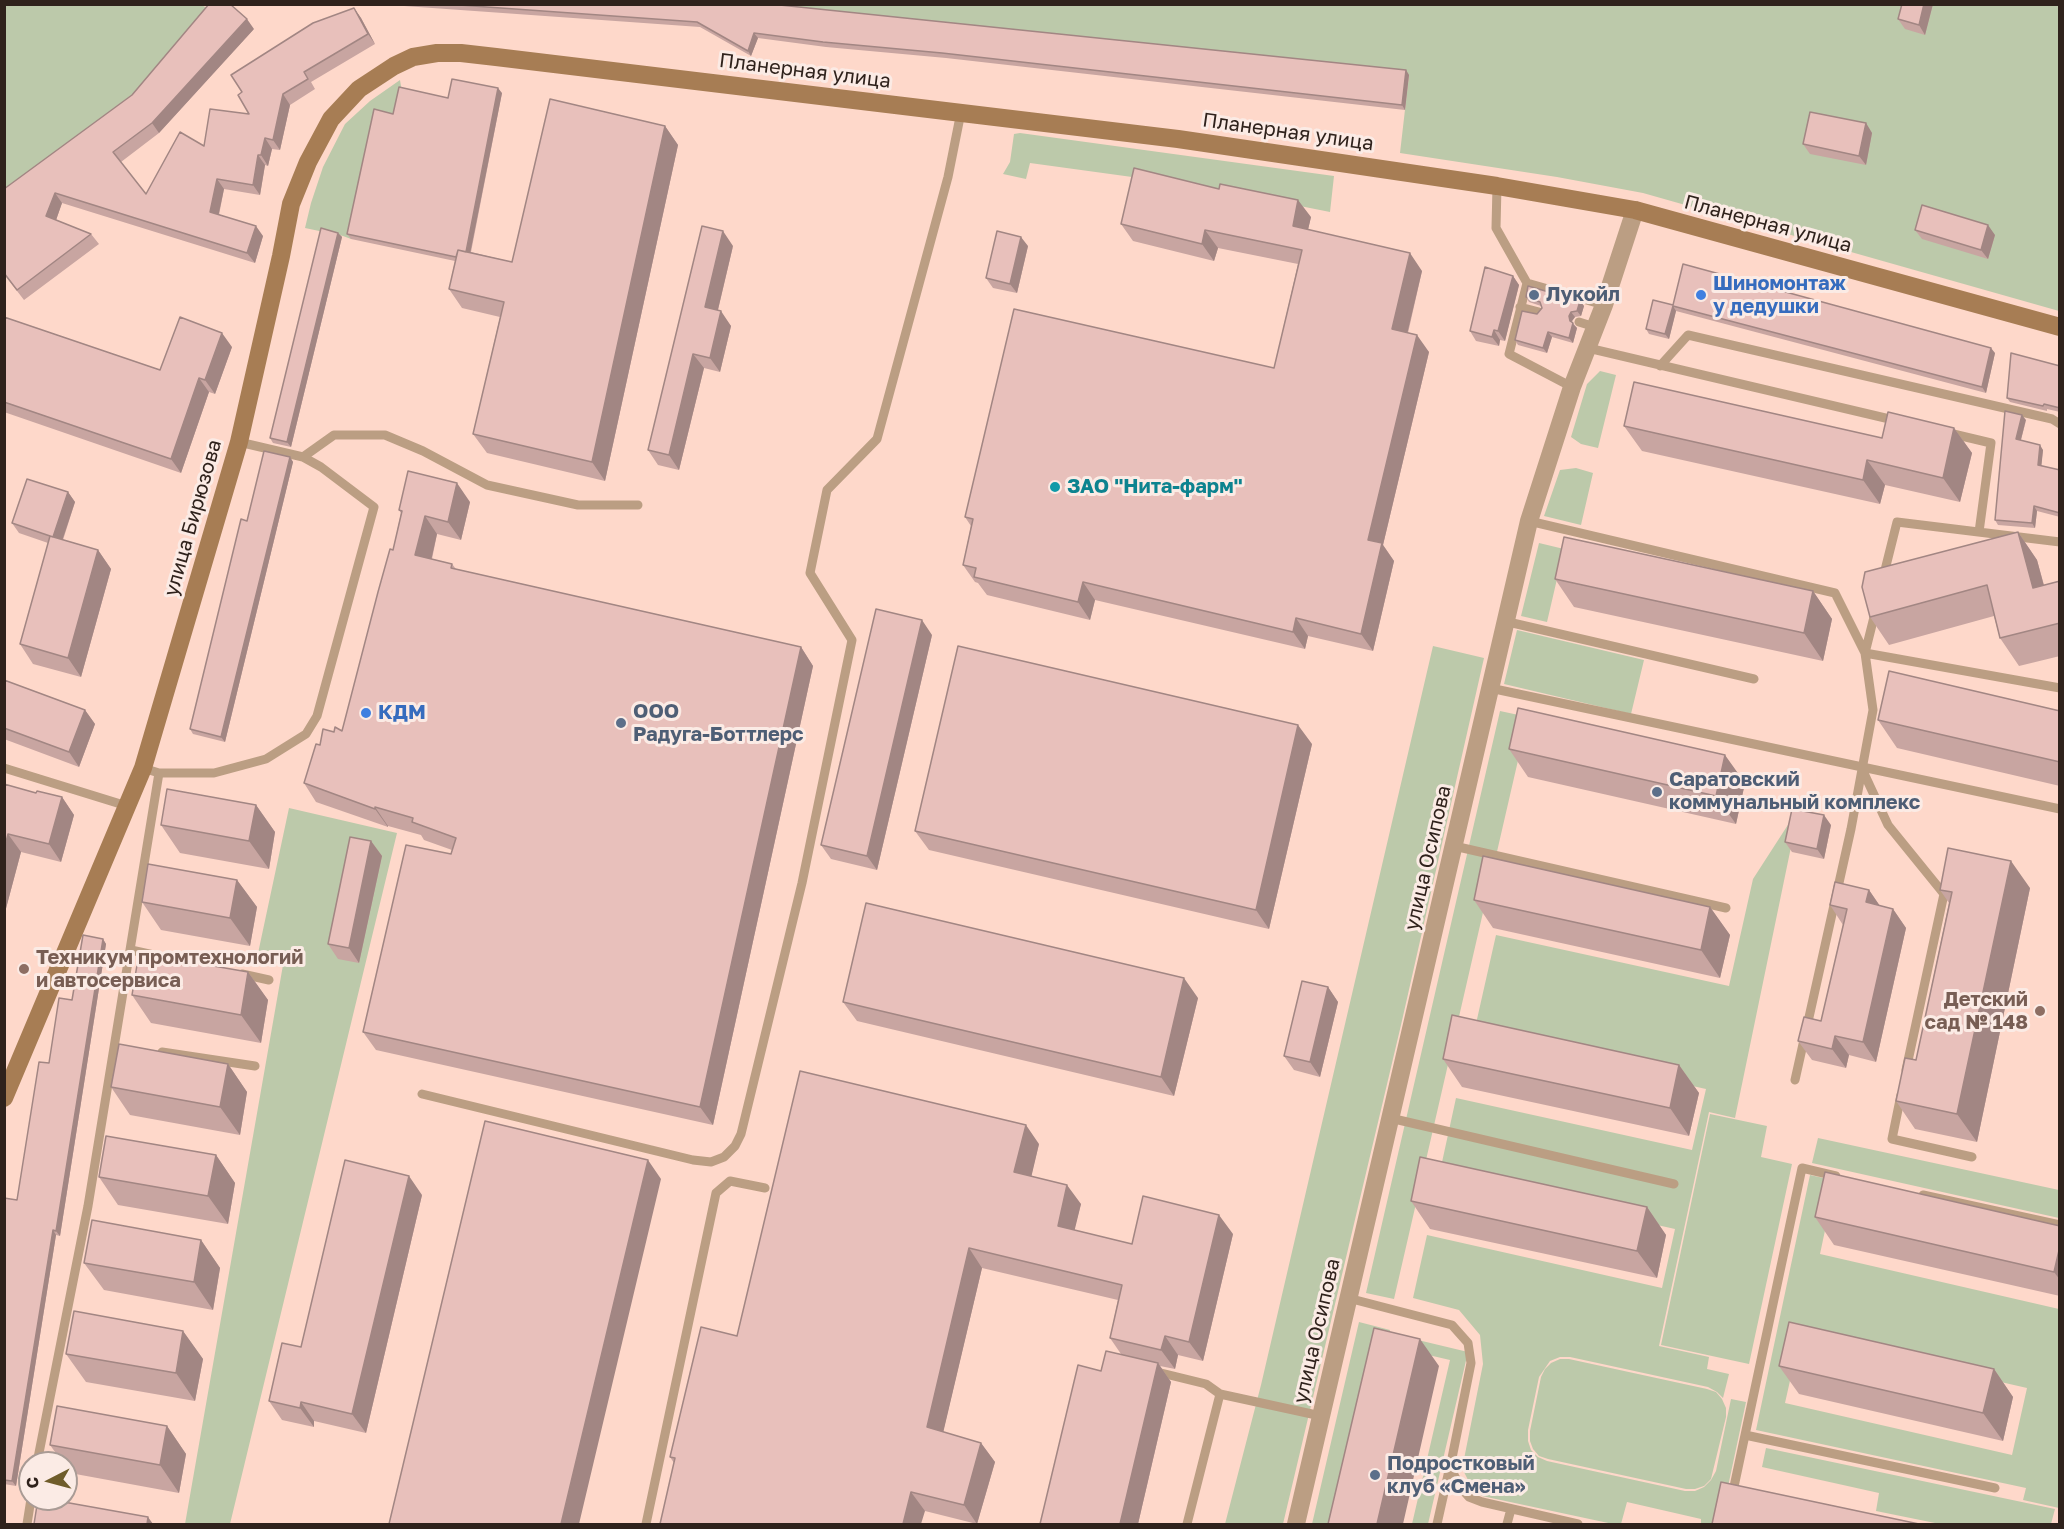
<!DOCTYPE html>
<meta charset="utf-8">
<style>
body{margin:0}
#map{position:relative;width:2064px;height:1529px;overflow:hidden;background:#fed8ca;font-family:"Golos Text",sans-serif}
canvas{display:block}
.frame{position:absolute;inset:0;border:6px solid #2f221c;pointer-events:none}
.north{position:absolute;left:18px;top:1451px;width:60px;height:60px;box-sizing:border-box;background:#fbebe5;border:2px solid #a99b95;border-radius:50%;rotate:264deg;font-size:16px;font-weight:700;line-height:24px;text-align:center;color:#2f221c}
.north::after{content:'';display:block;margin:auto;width:21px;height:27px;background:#6f5c2a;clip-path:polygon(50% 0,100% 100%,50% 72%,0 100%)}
</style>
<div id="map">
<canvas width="2064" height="1529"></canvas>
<div class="frame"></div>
<div class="north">С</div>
</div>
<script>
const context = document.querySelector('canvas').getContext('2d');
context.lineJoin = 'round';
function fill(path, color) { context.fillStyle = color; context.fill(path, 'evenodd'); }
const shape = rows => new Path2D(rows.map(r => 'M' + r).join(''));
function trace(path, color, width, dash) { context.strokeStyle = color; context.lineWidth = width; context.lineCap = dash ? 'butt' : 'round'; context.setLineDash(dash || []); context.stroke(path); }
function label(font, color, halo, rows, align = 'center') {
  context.font = font + ' "Golos Text",sans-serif'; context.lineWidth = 6; context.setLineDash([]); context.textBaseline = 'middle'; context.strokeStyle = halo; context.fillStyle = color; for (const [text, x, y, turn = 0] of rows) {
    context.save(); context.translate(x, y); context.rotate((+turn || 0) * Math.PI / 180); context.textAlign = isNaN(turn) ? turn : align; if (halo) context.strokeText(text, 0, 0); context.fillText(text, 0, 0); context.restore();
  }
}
const green = shape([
 [199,4,218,13,139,105,5,204,5,5],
 [764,4,2059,5,2059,311,1643,193,1557,177,1400,153,1409,75],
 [400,80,402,92,397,119,377,115,351,239,343,236,305,228,311,203,323,167,345,124,370,101],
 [1020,133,1334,176,1330,212,1205,187,1030,163,1026,179,1003,174,1010,162,1014,134],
 [1600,371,1616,375,1598,448,1581,444,1571,437,1587,384],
 [1576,468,1593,473,1581,525,1544,516,1560,470],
 [1539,543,1564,549,1547,622,1521,616],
 [1517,630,1644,660,1631,714,1504,684],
 [1433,646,1484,658,1401,1025,1283,1524,1225,1524,1261,1385],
 [1500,711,1528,717,1394,1299,1366,1293],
 [289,808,397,833,230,1524,185,1524,283,965,257,958],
 [1793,817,1797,818,1735,1118,1709,1112,1659,1346,1709,1357,1707,1369,1729,1374,1723,1398,1717,1392,1708,1387,1570,1357,1560,1357,1550,1361,1539,1377,1528,1430,1528,1441,1531,1450,1538,1457,1547,1461,1685,1491,1695,1491,1704,1487,1711,1480,1716,1471,1731,1399,1746,1402,1720,1524,1701,1524,1701,1519,1627,1502,1621,1524,1613,1524,1482,1496,1472,1488,1464,1472,1464,1459,1483,1364,1480,1335,1459,1310,1413,1298,1427,1235,1662,1288,1675,1229,1439,1176,1456,1098,1692,1150,1706,1089,1473,1037,1496,935,1729,986,1753,879],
 [1710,1114,1767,1126,1761,1157,1792,1164,1749,1364,1661,1345],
 [1818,1138,2059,1190,2059,1218,1812,1163],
 [1810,1175,2059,1230,1834,1188,1820,1254,2059,1309,2059,1508,2023,1500,2026,1488,1756,1430],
 [1800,1336,2027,1388,2012,1455,1785,1403],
 [1359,1322,1390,1330,1345,1524,1312,1524],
 [1397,1335,1468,1352,1428,1524,1412,1524,1450,1360,1394,1347],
 [1560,1359,1569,1359,1707,1389,1716,1392,1722,1399,1726,1408,1726,1417,1711,1479,1704,1486,1695,1489,1686,1489,1548,1459,1539,1456,1533,1449,1530,1441,1530,1431,1541,1377,1545,1369,1551,1363],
 [1766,1448,2055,1509,2051,1524,1940,1524,1876,1511,1879,1493,1762,1467]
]);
const lane = shape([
 [1497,186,1496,228,1527,283,1604,305],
 [1527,283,1509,354,1572,387],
 [1520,307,1539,312],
 [1579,322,1595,327],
 [1588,348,1898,421],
 [1660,366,1688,335,2052,419,2060,424],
 [1949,433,1991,443,1979,532],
 [239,442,303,457,334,435,385,435,423,451,487,485,578,505,638,505],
 [1529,521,1835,593,1865,653,2060,688],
 [1883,578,1897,522,2060,542],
 [1504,621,1754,679],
 [1490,688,2060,809],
 [4,768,127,806],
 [1862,769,1888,825,1944,894,1906,1070],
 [159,773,214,773,266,759,306,734,317,716,374,507,321,467,303,457],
 [1454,846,1726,908],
 [131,950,172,959],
 [242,974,269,980],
 [162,1052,255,1066],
 [1795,1080,1851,829,1873,710,1865,653,1876,609],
 [422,1094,693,1160,711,1162,724,1157,735,1146,741,1134,802,883,852,640,810,573,827,490,877,439,948,177,961,112],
 [1901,1095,1892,1139,1972,1157],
 [1390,1118,1674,1184],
 [1923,1195,2060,1225],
 [1348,1298,1452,1325,1468,1343,1471,1363,1452,1458,1454,1475,1461,1488,1469,1497,1482,1502,1578,1524],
 [1153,1371,1206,1384,1220,1394,1321,1416],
 [1745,1435,1995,1488],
 [37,1463,88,1206,159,773,143,768],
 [1732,1496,1802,1168,1836,1176],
 [27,1524,31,1499],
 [646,1524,716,1193,730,1181,765,1188],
 [1187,1524,1220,1394],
 [1437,1524,1450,1466],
 [1507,1524,1511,1509]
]);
const street = shape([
 [1296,1524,1529,521,1572,387,1604,305,1635,210]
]);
const secondary = shape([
 [4,1098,143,768,239,442,281,256,291,204,308,162,331,119,359,89,394,66,413,57,437,53,461,53,496,57,1178,139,1497,186,1635,210,2060,327]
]);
const wall = shape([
 [376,4,770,4,1406,70,1409,75,1405,110,946,58,826,47,758,38,751,56,700,27],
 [1933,4,1925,35,1905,29,1898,19],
 [354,8,361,18,375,44,311,82,315,89,290,105,280,150,272,149,268,166,265,165,260,195,224,189,219,215,263,236,255,263,62,203,56,220,91,234,99,244,24,300,4,274,4,189,254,29,159,133,121,162,146,194,204,146,249,114],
 [502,93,471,252,512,262,665,126,678,145,605,481,487,453,473,434,500,317,462,308,449,289,455,261,351,239,347,234,393,114,448,98],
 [1866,123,1872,133,1866,165,1810,154,1803,144],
 [1311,217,1308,229,1422,271,1408,333,1429,352,1383,545,1394,561,1373,651,1308,636,1305,649,1095,600,1090,620,987,595,978,583,975,582,963,565,971,526,965,517,1274,368,1298,264,1218,248,1214,261,1133,241,1121,224],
 [1915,230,1995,235,1988,259,1922,239],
 [338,233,342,237,291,447,273,443,270,438],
 [733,246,718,310,731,326,720,372,704,368,679,470,658,465,648,450],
 [1028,246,1017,293,993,288,986,278],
 [1513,276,1519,285,1505,341,1500,340,1499,346,1476,341,1470,331],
 [1526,297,1580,301,1584,306,1581,316,1575,317,1572,321,1573,323,1577,328,1573,343,1552,337,1547,353,1518,345,1515,340,1542,308,1541,306,1529,302],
 [1673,305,1995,353,1986,393,1676,311,1669,339,1649,334,1646,329],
 [4,317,160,370,232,347,215,394,209,392,181,473,4,412],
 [2060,366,2060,412,2047,409,2047,411,2010,402,2007,398],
 [2026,420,2021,440,2043,450,2041,466,2060,470,2060,517,2037,511,2035,528,1998,525,1995,520],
 [1624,426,1882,438,1954,428,1972,453,1960,502,1885,485,1880,504,1642,451],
 [290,457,293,462,225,742,193,734,190,729,247,521],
 [68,492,75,502,63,540,98,550,111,569,81,677,33,664,20,644,48,543,19,533,12,523],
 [470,502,461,540,437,534,432,559,452,564,456,569,801,647,813,666,713,1125,376,1050,363,1032,451,854,452,850,424,840,421,835,388,826,388,827,316,802,304,783,320,745,334,732,342,731,393,550,401,513,399,510],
 [2018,532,2037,560,2044,585,2060,581,2060,656,2019,666,2000,638,1994,616,1889,645,1870,617],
 [1555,579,1813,591,1832,619,1823,661,1574,607],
 [932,635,877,870,831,859,821,845],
 [4,680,85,710,95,724,79,767,4,739],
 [2060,711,2060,786,1897,748,1878,720],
 [1312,744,1269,929,929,850,915,831],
 [1509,749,1745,783,1736,824,1528,777],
 [4,784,36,793,62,797,74,815,61,862,21,852,4,916],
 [256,805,275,832,269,869,180,853,161,825],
 [1831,825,1824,859,1792,852,1785,842],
 [371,841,382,856,359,963,338,959,328,944],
 [237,880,257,907,250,946,161,930,142,902],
 [2030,888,1977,1142,1915,1129,1896,1101,1916,1060,1949,903,1940,890],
 [1869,890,1880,906,1893,909,1906,928,1876,1062,1849,1055,1846,1068,1812,1060,1798,1041,1821,1021,1843,925,1830,905],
 [1474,900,1710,907,1730,935,1720,978,1493,928],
 [103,939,106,944,60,1236,56,1235,16,1486,4,1484,4,1198,17,1200,49,1063,72,1000],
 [248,972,268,1000,261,1043,151,1023,132,995],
 [1328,987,1338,1002,1320,1077,1294,1070,1284,1056],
 [1198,998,1174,1096,857,1021,843,1002],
 [1443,1059,1679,1065,1699,1093,1689,1136,1462,1087],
 [228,1064,247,1092,240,1135,130,1115,111,1087],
 [1039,1144,1031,1176,1081,1204,1074,1230,1132,1244,1233,1234,1203,1361,1178,1355,1175,1369,1160,1366,1171,1382,1138,1524,1040,1524,1101,1371,1121,1354,1110,1338,1118,1300,982,1268,943,1432,981,1443,995,1462,977,1524,925,1511,674,1463,670,1457,737,1336],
 [216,1155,235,1183,228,1224,118,1205,99,1177],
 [422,1195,366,1433,314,1421,314,1427,282,1420,269,1401,301,1347],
 [1411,1201,1647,1207,1666,1235,1657,1278,1430,1229],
 [1815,1217,2060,1226,2060,1296,1834,1245],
 [201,1240,220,1268,213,1310,104,1290,84,1263],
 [183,1331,203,1359,195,1401,86,1382,66,1354],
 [1779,1366,1994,1369,2013,1397,2003,1441,1799,1394],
 [167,1426,186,1454,179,1493,70,1473,66,1467,66,1463,63,1463,50,1445]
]);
const shadedWall = shape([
 [1924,4,1933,4,1925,35,1919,25],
 [354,8,361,18,375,44,368,34],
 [247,19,254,29,159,133,152,123],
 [754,33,758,38,751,56,748,51],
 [1406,70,1409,75,1405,110,1402,105],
 [498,88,502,93,468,264,465,259],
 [283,94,290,105,280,150,273,140],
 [1866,123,1872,133,1866,165,1859,156],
 [665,126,678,145,605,481,592,462],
 [265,138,272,149,268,166,261,155],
 [258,155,265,165,260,195,253,185],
 [217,179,224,189,217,222,210,212],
 [55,193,62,203,54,226,46,216],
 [1298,200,1311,217,1305,243,1293,226],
 [1988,225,1995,235,1988,259,1981,250],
 [256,226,263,236,255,263,247,253],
 [1205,230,1218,248,1214,261,1202,244],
 [723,231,733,246,715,322,705,307],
 [338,233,342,237,291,447,287,442],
 [1021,237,1028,246,1017,293,1010,284],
 [1410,253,1422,271,1404,347,1392,329],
 [1513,276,1519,285,1505,341,1498,331],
 [1580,301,1584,306,1581,316,1577,311],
 [1673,306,1676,311,1669,339,1665,334],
 [721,311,731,326,720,372,710,358],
 [1571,312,1575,317,1572,321,1573,324,1577,328,1573,343,1569,338,1570,321,1569,316],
 [1494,330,1500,340,1499,346,1492,337],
 [1548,332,1552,337,1547,353,1543,348],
 [222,333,232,347,215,394,205,380],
 [1417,335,1429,352,1383,545,1394,561,1373,651,1361,634,1368,540],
 [1991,348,1995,353,1986,393,1982,387],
 [693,354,704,368,679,470,669,455],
 [199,378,209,392,181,473,171,459],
 [2022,415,2026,420,2020,443,2016,439],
 [1954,428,1972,453,1960,502,1943,478],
 [2040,445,2043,450,2041,470,2038,465],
 [290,457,293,462,225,742,221,737],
 [1867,460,1885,485,1880,504,1863,480],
 [457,483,470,502,461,540,448,522],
 [68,492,75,502,60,547,53,537],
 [2034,506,2037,511,2035,528,2032,523],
 [425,516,437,534,428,574,415,555],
 [2018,532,2037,560,2052,616,2033,588],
 [98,550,111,569,81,677,68,658],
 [1083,582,1095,600,1090,620,1078,602],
 [1813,591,1832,619,1823,661,1804,633],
 [1296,618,1308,636,1305,649,1293,632],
 [922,620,932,635,877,870,867,856],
 [801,647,813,666,713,1125,700,1107],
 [85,710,95,724,79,767,69,752],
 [1298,725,1312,744,1269,929,1256,910],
 [1725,755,1745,783,1736,824,1716,796],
 [62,797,74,815,61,862,49,844],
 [256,805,275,832,269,869,249,841],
 [375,807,388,826,388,827,375,809],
 [1824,815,1831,825,1824,859,1817,849],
 [8,834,21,852,4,916,4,850],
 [371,841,382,856,359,963,349,948],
 [2011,861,2030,888,1977,1142,1957,1114],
 [237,880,257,907,250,946,230,918],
 [1869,890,1882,909,1866,902],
 [1710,907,1730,935,1720,978,1701,950],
 [1893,909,1906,928,1876,1062,1863,1042],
 [103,939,106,944,60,1236,56,1231],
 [248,972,268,1000,261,1043,241,1015],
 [1184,978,1198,998,1174,1096,1161,1077],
 [1328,987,1338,1002,1320,1077,1310,1062],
 [1835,1036,1849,1055,1846,1068,1832,1049],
 [228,1064,247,1092,240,1135,220,1107],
 [1679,1065,1699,1093,1689,1136,1670,1108],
 [1026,1125,1039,1144,1028,1191,1014,1172],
 [216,1155,235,1183,228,1224,208,1196],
 [648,1160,661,1179,579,1524,561,1524],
 [409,1176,422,1195,366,1433,352,1414],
 [1067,1185,1081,1204,1071,1245,1058,1226],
 [1647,1207,1666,1235,1657,1278,1637,1251],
 [1219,1215,1233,1234,1203,1361,1189,1342],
 [53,1230,56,1235,16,1486,12,1481],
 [201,1240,220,1268,213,1310,194,1282],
 [2060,1246,2060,1280,2054,1272],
 [969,1248,982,1268,940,1446,927,1427],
 [183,1331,203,1359,195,1401,176,1373],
 [1165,1336,1178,1355,1175,1369,1161,1350],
 [1420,1339,1439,1366,1403,1524,1377,1524],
 [1158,1363,1171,1382,1138,1524,1120,1524],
 [1994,1369,2013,1397,2003,1441,1983,1413],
 [301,1402,314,1421,314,1427,300,1408],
 [167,1426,186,1454,179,1493,160,1465],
 [981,1443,995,1462,977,1524,964,1505],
 [911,1492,925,1511,921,1524,903,1524],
 [148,1517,153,1524,147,1524]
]);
const building = shape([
 [209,4,230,4,247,19,152,123,113,152,146,194,180,132,204,146,210,109,249,114,238,95,242,92,231,75,313,23,354,8,368,34,304,72,308,79,283,94,273,140,265,138,261,155,258,155,253,185,217,179,210,212,256,226,247,253,55,193,46,216,91,234,17,290,4,273,4,189,132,95,209,4],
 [445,4,770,4,1406,70,1402,105,942,53,823,42,754,33,748,51,697,22,445,4],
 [1902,4,1924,4,1919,25,1898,19,1902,4],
 [452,79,498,88,466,252,458,250,456,257,347,234,374,109,393,114,399,87,448,98,452,79],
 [550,99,665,126,592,462,473,434,504,302,449,289,458,250,512,262,550,99],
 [1810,112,1866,123,1859,156,1803,144,1810,112],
 [1134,168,1219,189,1220,184,1298,200,1293,226,1410,253,1392,329,1417,335,1368,540,1382,543,1361,634,1296,618,1293,632,1083,582,1078,602,974,577,976,568,963,565,973,519,965,517,1014,309,1274,368,1302,250,1205,230,1202,244,1121,224,1134,168],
 [1922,205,1988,225,1981,250,1915,230,1922,205],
 [702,226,723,231,705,307,721,311,710,358,693,354,669,455,648,450,702,226],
 [321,228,338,233,287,442,270,438,321,228],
 [997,231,1021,237,1010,284,986,278,997,231],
 [1683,264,1991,348,1982,387,1673,306,1665,334,1646,329,1653,300,1673,305,1683,264],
 [1485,267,1513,276,1498,331,1494,330,1492,337,1470,331,1485,267],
 [1528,286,1580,301,1577,311,1571,312,1569,316,1570,321,1573,323,1569,338,1548,332,1543,348,1515,340,1522,311,1537,314,1542,308,1540,302,1526,297,1528,286],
 [4,317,160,370,180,317,222,333,205,380,199,378,171,459,4,402,4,317],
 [2011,353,2060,366,2060,408,2044,404,2043,406,2007,398,2011,353],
 [1634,382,1882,438,1888,412,1954,428,1943,478,1867,460,1863,480,1624,426,1634,382],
 [2005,411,2022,415,2016,439,2040,445,2038,465,2060,470,2060,513,2034,506,2032,523,1995,520,2005,411],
 [264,451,290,457,221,737,190,729,241,519,247,521,264,451],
 [408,471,457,483,448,522,425,516,415,555,452,564,451,568,801,647,700,1107,363,1032,406,845,451,854,456,838,412,822,413,818,375,807,375,809,304,783,316,744,320,745,323,729,334,732,335,727,342,731,378,592,390,549,393,550,402,511,399,510,408,471],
 [27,479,68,492,53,537,12,523,27,479],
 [2018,532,2033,588,2060,581,2060,623,2000,638,1987,585,1870,617,1862,587,1865,572,2018,532],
 [50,536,98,550,68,658,20,644,50,536],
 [1564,537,1813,591,1804,633,1555,579,1564,537],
 [876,609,922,620,867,856,821,845,876,609],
 [958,646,1298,725,1256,910,915,831,958,646],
 [1889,671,2060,711,2060,762,1878,720,1889,671],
 [4,680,85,710,69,752,4,728,4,680],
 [1518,708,1725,755,1716,796,1509,749,1518,708],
 [4,784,36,793,37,791,62,797,49,844,8,834,4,850,4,784],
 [167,789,256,805,249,841,161,825,167,789],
 [1792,809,1824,815,1817,849,1785,842,1792,809],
 [350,837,371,841,349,948,328,944,350,837],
 [1948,848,2011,861,1957,1114,1896,1101,1905,1058,1916,1060,1952,892,1940,890,1948,848],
 [1483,856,1710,907,1701,950,1474,900,1483,856],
 [148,864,237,880,230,918,142,902,148,864],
 [1835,882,1869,890,1866,902,1893,909,1863,1042,1835,1036,1832,1049,1798,1041,1804,1017,1821,1021,1847,909,1830,905,1835,882],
 [866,903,1184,978,1161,1077,843,1002,866,903],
 [83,935,103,939,56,1231,53,1230,12,1481,4,1480,4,1198,17,1200,39,1062,49,1063,59,998,72,1000,83,935],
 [139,953,248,972,241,1015,132,995,139,953],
 [1302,981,1328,987,1310,1062,1284,1056,1302,981],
 [1452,1015,1679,1065,1670,1108,1443,1059,1452,1015],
 [119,1044,228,1064,220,1107,111,1087,119,1044],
 [800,1071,1026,1125,1014,1172,1067,1185,1058,1226,1132,1244,1143,1196,1219,1215,1189,1342,1165,1336,1161,1350,1110,1338,1122,1285,969,1248,927,1427,981,1443,964,1505,911,1492,903,1524,660,1524,675,1458,670,1457,701,1327,737,1336,800,1071],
 [485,1121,648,1160,561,1524,389,1524,485,1121],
 [106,1136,216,1155,208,1196,99,1177,106,1136],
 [1420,1157,1647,1207,1637,1251,1411,1201,1420,1157],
 [345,1160,409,1176,352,1414,301,1402,300,1408,269,1401,282,1343,301,1347,345,1160],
 [1825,1172,2060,1226,2060,1246,2054,1272,1815,1217,1825,1172],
 [92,1220,201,1240,194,1282,84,1263,92,1220],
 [74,1311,183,1331,176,1373,66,1354,74,1311],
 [1789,1322,1994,1369,1983,1413,1779,1366,1789,1322],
 [1374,1328,1420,1339,1377,1524,1328,1524,1374,1328],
 [1106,1351,1158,1363,1120,1524,1040,1524,1078,1365,1101,1371,1106,1351],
 [57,1406,167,1426,160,1465,50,1445,57,1406],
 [1721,1482,1919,1524,1712,1524,1721,1482],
 [38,1499,47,1499,148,1517,147,1524,34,1524,38,1499]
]);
const markers = [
 [1534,295,6,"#5c6f8a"],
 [1701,295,6,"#3f7fe0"],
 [1055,487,6,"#0f9aa8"],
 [366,713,6,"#3f7fe0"],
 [621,723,6,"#5c6f8a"],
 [1657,792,6,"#5c6f8a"],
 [24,969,6,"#8d6e63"],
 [2040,1011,6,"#8d6e63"],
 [1375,1475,6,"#5c6f8a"]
];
const streetNames = [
 ["Планерная улица",805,71,7],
 ["Планерная улица",1288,132,8],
 ["Планерная улица",1768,224,15],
 ["улица Бирюзова",193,518,-74],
 ["улица Осипова",1428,858,-77],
 ["улица Осипова",1317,1331,-77]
];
const shopNames = [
 ["Шиномонтаж",1713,284],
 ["у дедушки",1713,307],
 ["КДМ",378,713]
];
const serviceNames = [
 ["Лукойл",1546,295],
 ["ООО",633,712],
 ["Радуга-Боттлерс",633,735],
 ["Саратовский",1669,780],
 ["коммунальный комплекс",1669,803],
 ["Подростковый",1387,1464],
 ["клуб «Смена»",1387,1487]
];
const cultureNames = [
 ["ЗАО \"Нита-фарм\"",1067,487]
];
const educationNames = [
 ["Техникум промтехнологий",36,958],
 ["и автосервиса",36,981],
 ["Детский",2028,1000,"right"],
 ["сад № 148",2028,1023,"right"]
];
fill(green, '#bcc9aa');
trace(lane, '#bb9e83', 9);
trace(street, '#bb9e83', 18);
trace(secondary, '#a77d54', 18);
fill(wall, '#c8a5a1');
fill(shadedWall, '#a28683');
fill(building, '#e8c0bb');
trace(building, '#a28683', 1.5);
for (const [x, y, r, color] of markers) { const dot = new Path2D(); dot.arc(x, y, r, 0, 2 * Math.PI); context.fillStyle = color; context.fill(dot); trace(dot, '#fbebe5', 2); }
label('20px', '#2f221c', '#fbebe5', streetNames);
label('bold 20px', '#366cbe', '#fbebe5', shopNames, 'left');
label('bold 20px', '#4e5e75', '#fbebe5', serviceNames, 'left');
label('bold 20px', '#0d838f', '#fbebe5', cultureNames, 'left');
label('bold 20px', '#785e54', '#fbebe5', educationNames, 'left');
</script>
